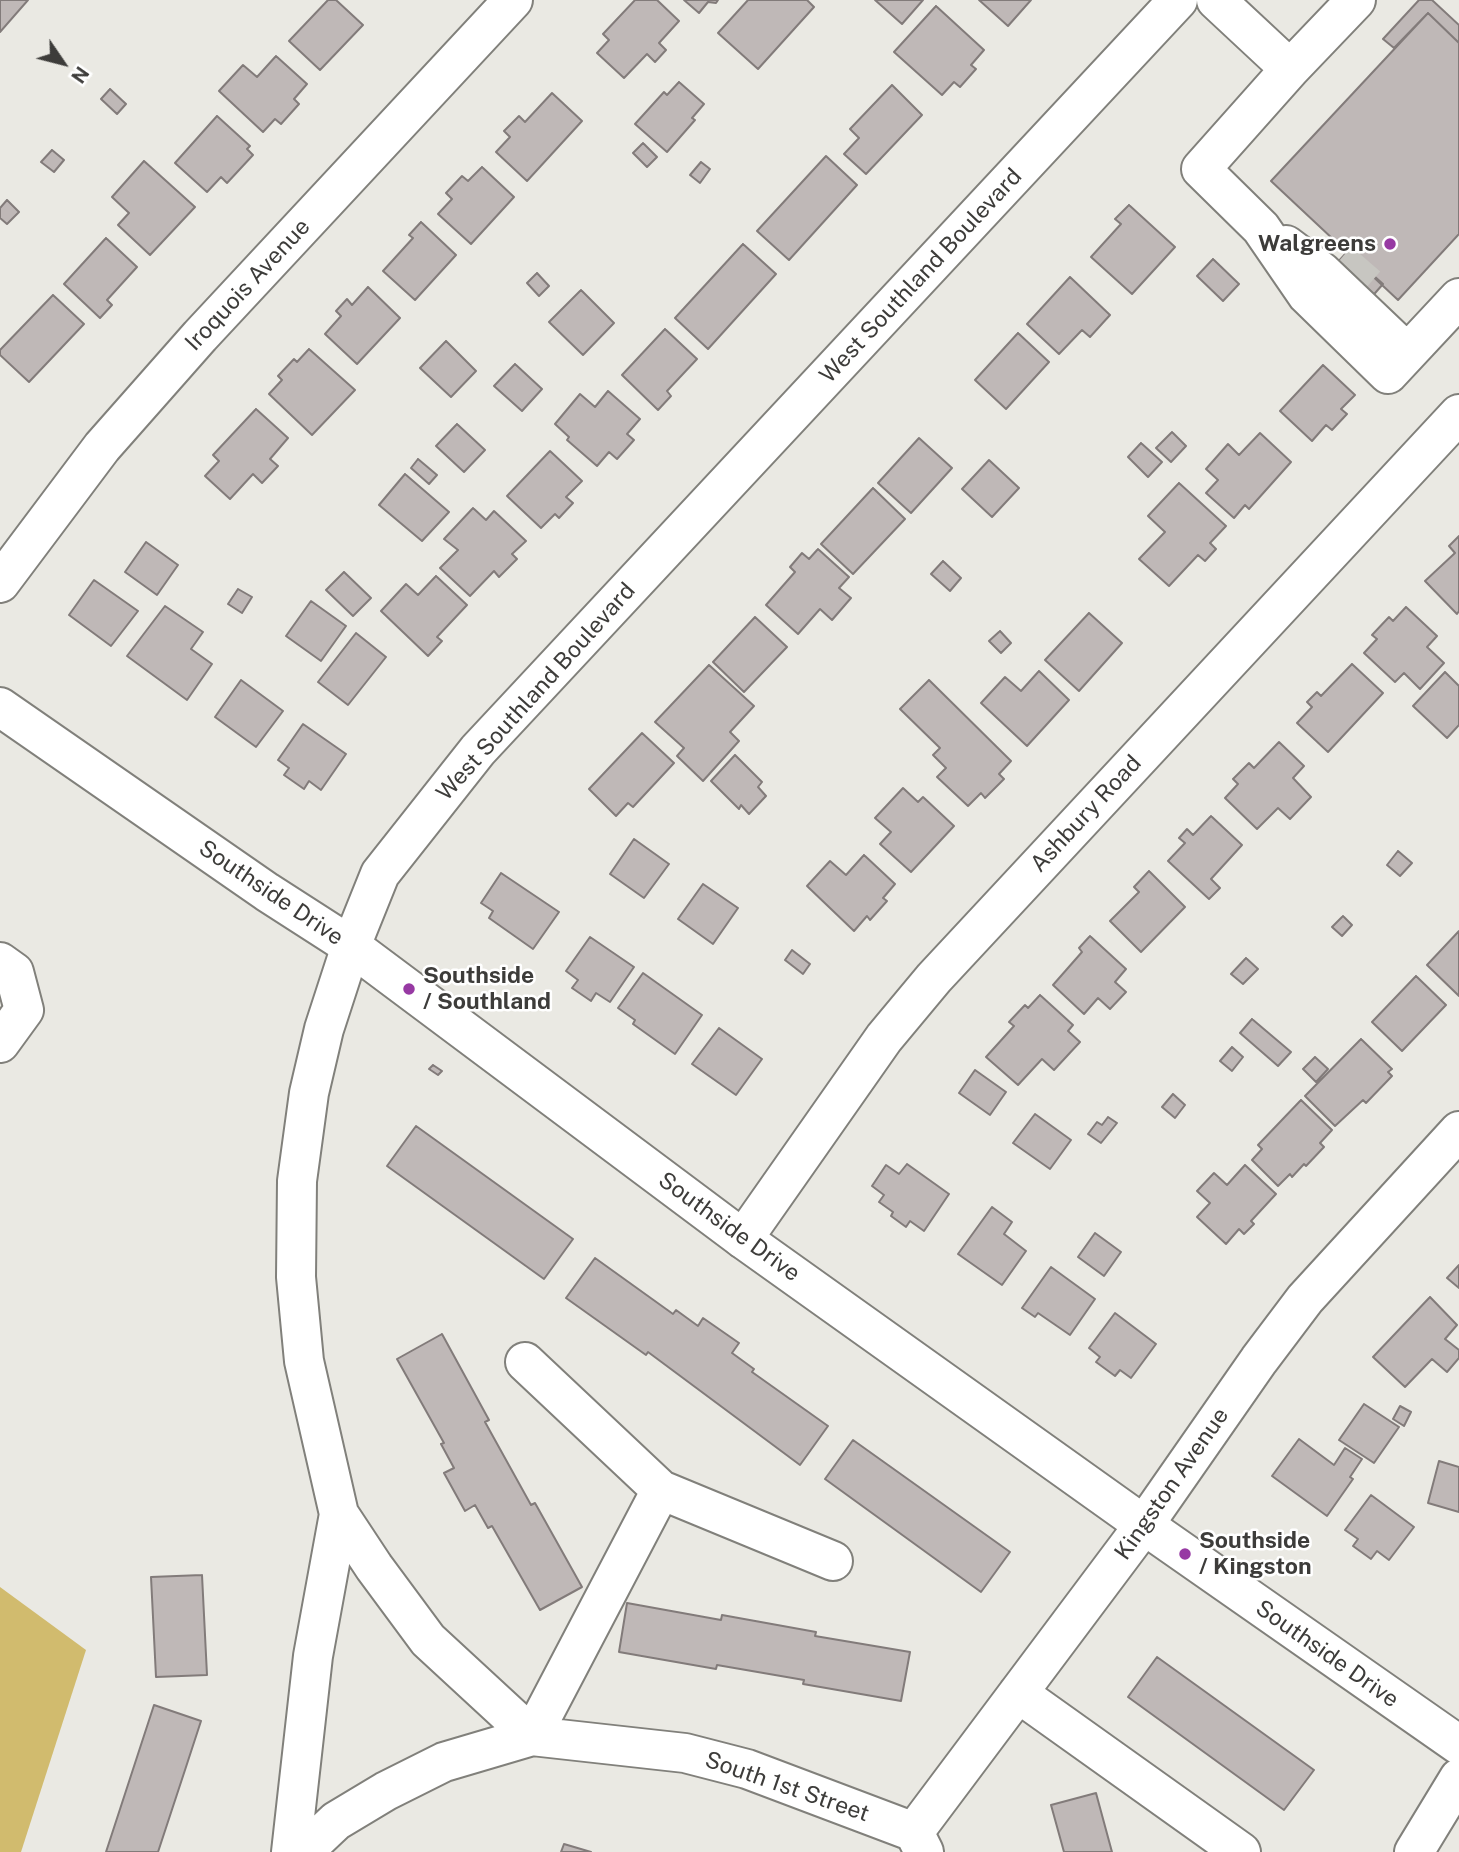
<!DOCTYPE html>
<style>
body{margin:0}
#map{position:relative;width:1459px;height:1852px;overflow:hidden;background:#eae9e3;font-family:"Public Sans",sans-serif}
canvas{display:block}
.north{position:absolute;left:28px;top:28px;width:70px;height:70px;-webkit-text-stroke:5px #fff;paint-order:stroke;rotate:125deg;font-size:19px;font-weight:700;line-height:28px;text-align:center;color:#3d3c3a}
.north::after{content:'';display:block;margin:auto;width:24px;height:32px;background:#3d3c3a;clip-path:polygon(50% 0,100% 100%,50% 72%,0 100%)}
</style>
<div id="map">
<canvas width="1459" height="1852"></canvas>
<div class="north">N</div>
</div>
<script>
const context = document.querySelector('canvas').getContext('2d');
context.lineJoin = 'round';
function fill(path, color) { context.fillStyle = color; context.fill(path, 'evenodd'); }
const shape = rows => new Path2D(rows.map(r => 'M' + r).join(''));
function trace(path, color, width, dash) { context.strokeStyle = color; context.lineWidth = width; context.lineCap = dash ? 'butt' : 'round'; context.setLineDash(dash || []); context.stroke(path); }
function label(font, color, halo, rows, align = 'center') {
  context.font = font + ' "Public Sans",sans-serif'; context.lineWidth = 5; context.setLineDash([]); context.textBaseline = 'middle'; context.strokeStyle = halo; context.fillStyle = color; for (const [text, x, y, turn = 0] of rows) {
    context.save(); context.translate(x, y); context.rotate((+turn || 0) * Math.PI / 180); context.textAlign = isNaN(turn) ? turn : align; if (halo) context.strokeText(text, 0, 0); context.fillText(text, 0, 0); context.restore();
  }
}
const green = shape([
 [0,1587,86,1650,21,1852,0,1852]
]);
const building = shape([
 [0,0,28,0,0,32,0,0],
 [328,0,336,0,363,25,320,70,289,41,328,0],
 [635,0,657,0,679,21,659,43,666,50,655,62,647,54,624,78,597,53,609,40,603,34,635,0],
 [684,0,718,0,716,3,708,2,699,13,684,0],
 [748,0,807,0,814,7,758,69,718,33,748,0],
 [875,0,923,0,902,24,875,0],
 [979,0,1031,0,1008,26,979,0],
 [1419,0,1432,0,1459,25,1459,43,1428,13,1394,48,1383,39,1419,0],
 [936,6,984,50,971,65,976,69,960,87,954,82,942,95,894,52,936,6],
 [1428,13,1459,43,1459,234,1398,300,1271,181,1428,13],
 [276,56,307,84,294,99,299,104,281,124,275,119,263,132,219,91,243,65,257,77,276,56],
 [679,82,704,104,692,118,695,120,667,152,635,124,664,92,667,95,679,82],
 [892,85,922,115,866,174,844,154,859,138,850,129,892,85],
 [110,89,126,104,117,114,101,99,110,89],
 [552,93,582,121,527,181,496,152,510,137,504,131,519,116,525,122,552,93],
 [217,116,250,146,247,149,253,155,227,183,221,177,207,192,175,163,217,116],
 [643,143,657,157,647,167,633,153,643,143],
 [52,150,64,160,54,172,41,162,52,150],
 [826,156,857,185,789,260,757,231,826,156],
 [144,161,195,207,150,255,118,225,129,213,112,197,144,161],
 [701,162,710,169,700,183,690,175,701,162],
 [482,167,514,197,471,244,438,214,452,199,446,193,462,176,468,181,482,167],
 [7,200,19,212,7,224,0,218,0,208,7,200],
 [1129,205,1175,247,1132,294,1091,257,1121,224,1115,219,1129,205],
 [421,222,456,255,415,300,383,271,413,238,409,235,421,222],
 [106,238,137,267,107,300,112,305,100,318,64,284,106,238],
 [743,244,776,274,708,349,675,318,743,244],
 [1347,252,1383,284,1362,308,1327,274,1347,252],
 [1213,259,1239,284,1223,301,1197,276,1213,259],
 [537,273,549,286,539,296,527,283,537,273],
 [1070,277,1110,315,1090,337,1082,330,1059,354,1027,324,1070,277],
 [368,287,400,318,357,364,325,334,341,316,336,311,347,299,352,305,368,287],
 [581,290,614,323,583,355,549,322,581,290],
 [53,295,84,324,29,382,0,355,0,350,53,295],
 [665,329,697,359,667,391,671,396,658,410,622,375,665,329],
 [1018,333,1049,362,1006,409,975,380,1018,333],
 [446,341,476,371,451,397,420,368,446,341],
 [309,349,355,390,312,435,269,394,282,380,278,376,294,359,297,362,309,349],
 [515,364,542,389,522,411,494,386,515,364],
 [1323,365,1355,395,1341,409,1347,414,1332,430,1326,425,1312,441,1280,411,1323,365],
 [608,391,640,419,627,434,634,440,617,459,609,452,597,466,567,440,569,437,555,424,580,394,595,407,608,391],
 [256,409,288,438,270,459,278,466,262,483,253,474,230,499,205,476,219,461,213,455,256,409],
 [457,424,485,450,464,472,436,446,457,424],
 [1172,432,1186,446,1171,462,1156,448,1172,432],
 [1260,433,1291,462,1249,509,1245,505,1234,518,1206,493,1218,480,1206,469,1228,444,1239,455,1260,433],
 [919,438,952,468,911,513,878,483,919,438],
 [1141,443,1162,462,1148,477,1128,457,1141,443],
 [550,451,582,481,566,497,573,503,559,518,555,514,541,528,507,496,550,451],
 [418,459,437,475,429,484,411,468,418,459],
 [989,460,1019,488,992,517,962,489,989,460],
 [405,474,449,512,422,541,379,505,405,474],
 [1179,483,1226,526,1210,543,1216,549,1205,561,1198,555,1169,586,1139,559,1165,532,1148,516,1179,483],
 [873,488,905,519,853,574,821,544,873,488],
 [473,508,486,520,494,511,526,541,512,554,517,559,499,577,494,571,470,596,440,568,458,550,444,539,473,508],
 [1459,536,1459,611,1457,614,1425,581,1455,553,1449,546,1459,536],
 [146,542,178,565,157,595,125,572,146,542],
 [818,549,849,577,839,588,851,598,832,620,820,609,798,634,766,605,795,572,790,567,802,553,809,559,818,549],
 [943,561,961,578,950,591,931,574,943,561],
 [344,572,371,598,353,616,326,590,344,572],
 [436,576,467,605,437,637,442,641,428,656,381,611,406,584,418,595,436,576],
 [94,580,138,611,111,646,69,615,94,580],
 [238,589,252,597,242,613,228,604,238,589],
 [311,601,346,626,321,661,286,636,311,601],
 [165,606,203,632,191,649,212,664,187,700,127,656,165,606],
 [1406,607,1437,636,1427,647,1444,663,1420,689,1404,673,1395,682,1364,653,1377,639,1372,635,1389,617,1393,621,1406,607],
 [1089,613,1122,643,1079,691,1045,660,1089,613],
 [755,617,787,647,744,692,713,662,755,617],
 [1000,631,1011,643,1001,653,989,641,1000,631],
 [356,633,386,657,348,705,318,682,356,633],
 [1352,664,1383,693,1328,752,1297,723,1312,707,1307,702,1317,692,1321,696,1352,664],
 [709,665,754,706,730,732,739,741,703,781,677,756,684,748,655,722,709,665],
 [1039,671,1069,700,1027,746,981,703,1005,677,1021,691,1039,671],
 [1445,672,1459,686,1459,725,1447,738,1413,706,1445,672],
 [241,680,283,711,256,747,215,717,241,680],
 [929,680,1011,761,999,774,1004,779,985,798,981,793,968,806,937,777,946,768,933,755,940,748,900,709,929,680],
 [303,724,346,754,321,790,309,781,304,789,284,775,289,768,278,760,303,724],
 [642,733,674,763,633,807,628,803,616,816,589,789,642,733],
 [1279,742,1304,766,1293,778,1311,797,1290,819,1278,808,1257,829,1225,798,1238,784,1233,779,1249,763,1254,768,1279,742],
 [735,755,762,782,758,787,766,796,749,814,741,805,739,809,711,781,735,755],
 [903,788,918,802,923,797,954,826,911,872,880,844,891,832,875,818,903,788],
 [1211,816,1242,845,1211,879,1220,888,1209,899,1168,861,1185,843,1179,838,1187,829,1193,835,1211,816],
 [634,839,669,864,644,898,610,874,634,839],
 [1398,851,1412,863,1400,876,1387,865,1398,851],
 [864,855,895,884,883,898,887,901,870,920,867,916,854,931,807,886,830,861,846,875,864,855],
 [1149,871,1185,907,1141,952,1110,921,1139,892,1134,887,1149,871],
 [501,873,559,912,533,949,489,918,493,911,481,903,501,873],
 [703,884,738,908,713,944,678,919,703,884],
 [1343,916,1352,925,1342,936,1332,927,1343,916],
 [1459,931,1459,996,1427,965,1459,931],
 [1090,936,1126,969,1115,982,1126,992,1110,1009,1098,998,1084,1014,1053,985,1082,952,1079,948,1090,936],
 [590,937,634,967,610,1002,596,993,591,1001,572,988,578,980,566,971,590,937],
 [792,950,810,964,803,974,785,960,792,950],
 [1246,958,1258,969,1243,984,1231,974,1246,958],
 [643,973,702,1015,675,1054,633,1024,635,1020,618,1008,643,973],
 [1416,976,1446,1005,1402,1051,1372,1022,1416,976],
 [1040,995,1073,1025,1068,1031,1080,1042,1054,1070,1042,1059,1018,1085,986,1057,1014,1026,1009,1022,1025,1005,1028,1008,1040,995],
 [1252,1019,1291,1052,1278,1066,1240,1033,1252,1019],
 [719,1028,762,1059,736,1095,692,1064,719,1028],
 [1361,1039,1392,1069,1388,1072,1392,1076,1366,1103,1363,1100,1335,1126,1305,1096,1361,1039],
 [1232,1047,1243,1057,1232,1071,1220,1061,1232,1047],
 [1315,1057,1328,1069,1316,1082,1303,1069,1315,1057],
 [433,1065,442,1071,438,1075,429,1069,433,1065],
 [975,1070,1006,1092,990,1115,959,1093,975,1070],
 [1173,1094,1185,1105,1175,1118,1162,1107,1173,1094],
 [1301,1100,1332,1130,1320,1143,1324,1147,1306,1166,1304,1164,1292,1177,1290,1174,1278,1186,1252,1160,1262,1149,1258,1145,1301,1100],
 [1035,1114,1071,1140,1050,1169,1013,1143,1035,1114],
 [1108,1117,1117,1123,1101,1143,1088,1134,1097,1122,1102,1125,1108,1117],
 [416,1126,573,1239,544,1279,387,1166,416,1126],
 [907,1164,949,1194,924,1231,910,1221,906,1227,891,1216,893,1212,879,1202,884,1195,872,1186,886,1165,899,1174,907,1164],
 [1245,1165,1276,1194,1251,1221,1254,1224,1244,1234,1239,1229,1226,1244,1197,1217,1210,1203,1197,1191,1214,1173,1227,1185,1245,1165],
 [992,1207,1012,1222,1004,1234,1026,1251,1002,1285,958,1254,992,1207],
 [1095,1233,1121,1252,1104,1276,1078,1257,1095,1233],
 [595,1258,673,1314,676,1310,698,1326,703,1318,739,1343,732,1353,754,1369,752,1372,828,1426,800,1465,648,1352,646,1355,566,1298,595,1258],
 [1459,1265,1459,1288,1447,1278,1459,1265],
 [1051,1267,1095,1299,1070,1335,1038,1313,1035,1317,1022,1308,1051,1267],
 [1430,1297,1457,1325,1445,1339,1459,1350,1459,1358,1447,1372,1432,1359,1405,1387,1373,1357,1430,1297],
 [1115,1313,1156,1344,1131,1378,1120,1370,1115,1376,1096,1362,1100,1357,1089,1348,1115,1313],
 [442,1334,489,1420,485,1422,531,1505,535,1503,582,1587,540,1610,492,1526,488,1528,475,1505,465,1511,444,1473,454,1468,441,1444,444,1443,397,1359,442,1334],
 [1364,1404,1399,1427,1374,1463,1339,1440,1364,1404],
 [1400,1406,1411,1412,1404,1426,1393,1419,1400,1406],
 [1299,1439,1334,1465,1345,1448,1362,1459,1350,1477,1353,1479,1327,1516,1272,1476,1299,1439],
 [853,1440,1010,1552,981,1592,825,1479,853,1440],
 [1439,1461,1459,1467,1459,1512,1428,1503,1439,1461],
 [1371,1495,1414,1527,1389,1560,1377,1551,1371,1559,1353,1546,1358,1539,1345,1530,1371,1495],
 [202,1575,207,1675,156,1677,151,1577,202,1575],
 [627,1603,721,1620,722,1615,816,1632,815,1636,910,1652,901,1701,803,1684,804,1680,717,1665,716,1669,619,1652,627,1603],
 [1157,1657,1314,1770,1284,1810,1128,1697,1157,1657],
 [154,1705,201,1721,185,1770,158,1852,106,1852,154,1705],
 [1096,1793,1112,1852,1064,1852,1051,1805,1096,1793],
 [564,1844,591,1852,561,1852,564,1844]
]);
const minorTunnel = shape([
 [1339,261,1375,292]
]);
const minor = shape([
 [1216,0,1290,69],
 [1356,0,1290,69,1201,169,1261,228,1307,295,1388,374,1459,298],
 [1286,245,1322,272,1405,351],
 [0,583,102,447,200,336,513,0],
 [0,962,14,972,24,1010,0,1043],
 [743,1239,884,1038,934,978,1459,414],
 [525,1362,661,1490,833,1561],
 [339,1514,374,1567,428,1640,532,1736],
 [1018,1693,1241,1852],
 [532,1736,661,1490],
 [291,1852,313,1656,339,1514,304,1361,296,1277,297,1181,309,1093,324,1029,351,946,380,874,478,750,1178,0],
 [303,1852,336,1821,386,1791,444,1762,532,1736,685,1753,747,1769,914,1832],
 [924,1852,914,1832,1144,1525,1259,1360,1305,1299,1459,1131],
 [1414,1852,1459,1778]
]);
const major = shape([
 [0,707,267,892,351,946,743,1239,1144,1525,1459,1745]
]);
const markers = [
 [1390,244,7,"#9739a3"],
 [409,989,7,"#9739a3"],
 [1185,1554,7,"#9739a3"]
];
const poiNames = [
 ["Walgreens",1376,244,"right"],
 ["Southside",423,976],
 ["/ Southland",423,1002],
 ["Southside",1199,1541],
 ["/ Kingston",1199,1567]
];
const streetNames = [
 ["West Southland Boulevard",921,276,-47],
 ["Iroquois Avenue",248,285,-47],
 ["West Southland Boulevard",536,692,-48],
 ["Ashbury Road",1086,814,-47],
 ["Southside Drive",271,893,34],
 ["Southside Drive",729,1227,36],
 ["Kingston Avenue",1172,1484,-55],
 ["Southside Drive",1327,1654,35],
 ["South 1st Street",787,1787,19]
];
fill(green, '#d1bb6e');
fill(building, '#bfb8b7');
trace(building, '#827b7a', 2);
trace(minorTunnel, '#c7c6c1', 38, [38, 19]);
trace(minor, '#81807b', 42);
trace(major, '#81807b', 42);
trace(minor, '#fff', 38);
trace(major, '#fff', 38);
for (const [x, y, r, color] of markers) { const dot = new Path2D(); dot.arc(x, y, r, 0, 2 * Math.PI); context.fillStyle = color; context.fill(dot); trace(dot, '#fff', 2.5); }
label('bold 23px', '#3d3c3a', '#fff', poiNames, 'left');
label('23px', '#3d3c3a', '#fff', streetNames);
</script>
